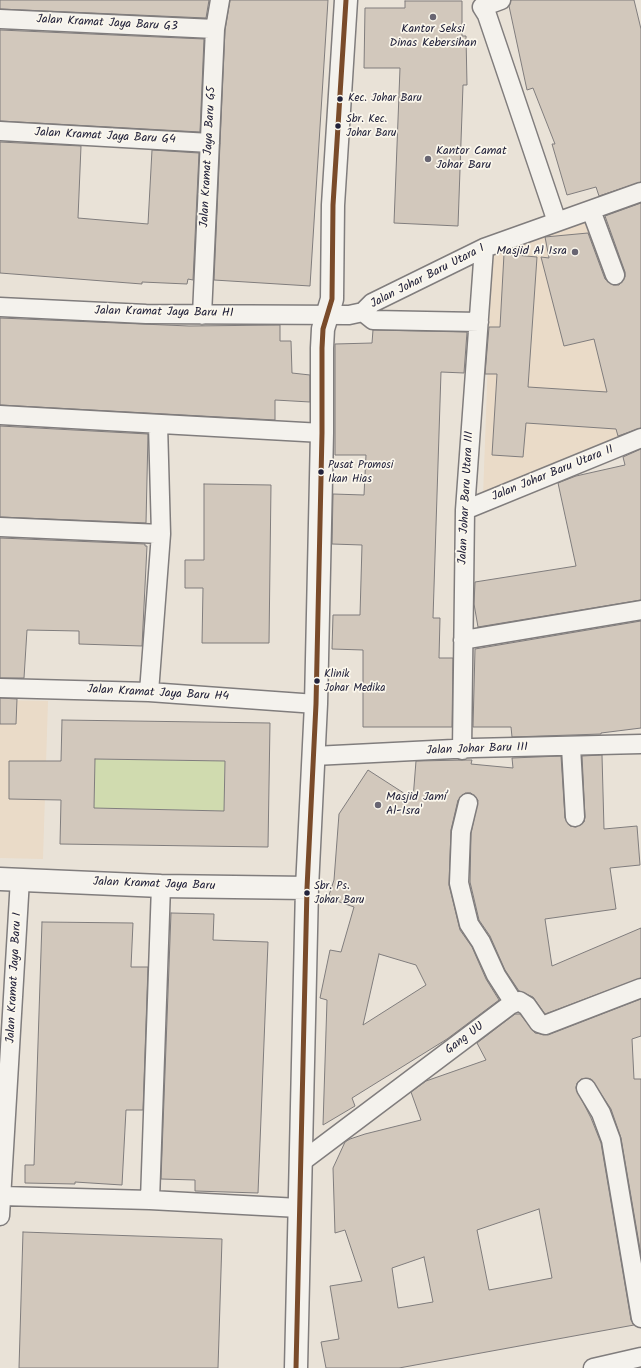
<!DOCTYPE html>
<style>
body{margin:0}
canvas{display:block;background:#e9e2d7}
</style>
<canvas width="641" height="1368"></canvas>
<script>
const context = document.querySelector('canvas').getContext('2d');
context.lineJoin = 'round';
function fill(path, color) { context.fillStyle = color; context.fill(path, 'evenodd'); }
const shape = rows => new Path2D(rows.map(r => 'M' + r).join(''));
function trace(path, color, width, dash) { context.strokeStyle = color; context.lineWidth = width; context.lineCap = dash ? 'butt' : 'round'; context.setLineDash(dash || []); context.stroke(path); }
function label(font, color, halo, rows, align = 'center') {
  context.font = font + ' Kalam,sans-serif'; context.lineWidth = 3.5; context.setLineDash([]); context.textBaseline = 'middle'; context.strokeStyle = halo; context.fillStyle = color; for (const [text, x, y, turn = 0] of rows) {
    context.save(); context.translate(x, y); context.rotate((+turn || 0) * Math.PI / 180); context.textAlign = isNaN(turn) ? turn : align; if (halo) context.strokeText(text, 0, 0); context.fillText(text, 0, 0); context.restore();
  }
}
const built = shape([
 [600,209,623,276,628,275,641,326,641,434,483,496,492,250],
 [0,700,48,701,43,859,0,858]
]);
const green = shape([
 [95,759,225,761,224,811,94,808]
]);
const building = shape([
 [0,0,209,0,206,18,0,9,0,0],
 [230,0,328,0,310,286,214,280,225,30,230,0],
 [511,0,634,0,641,29,641,182,599,196,596,187,567,195,552,144,555,144,533,88,527,90,509,6,511,0],
 [405,1,462,1,462,36,466,36,467,85,463,85,458,226,394,223,400,68,364,68,365,8,405,8,405,1],
 [0,30,204,39,200,132,0,121,0,30],
 [0,142,81,146,78,218,148,224,152,150,199,153,193,280,188,279,187,284,142,282,142,284,0,273,0,142],
 [641,203,641,428,618,436,616,429,526,423,523,457,492,455,497,374,485,374,489,327,500,327,504,254,537,257,528,387,607,392,594,339,564,346,541,257,549,258,545,237,588,233,605,279,613,285,619,285,625,277,625,272,605,216,641,203],
 [0,318,189,326,280,325,280,341,291,341,292,373,310,375,310,402,275,400,275,420,0,405,0,318],
 [373,330,467,332,464,373,441,372,433,618,440,618,439,658,453,658,452,727,363,727,363,650,332,649,333,615,360,615,362,545,332,544,333,494,364,495,366,455,335,455,335,344,372,343,373,330],
 [0,426,148,434,146,523,0,517,0,426],
 [641,449,641,600,478,627,474,604,475,582,576,566,558,483,576,476,625,465,623,457,641,449],
 [204,484,271,485,269,643,202,643,203,588,185,588,185,560,204,560,204,484],
 [0,538,145,544,145,546,147,546,142,646,79,644,79,631,27,630,24,678,0,678,0,538],
 [641,621,641,728,601,733,601,734,512,737,511,727,473,727,475,649,641,621],
 [0,698,17,699,16,724,0,724,0,698],
 [62,720,270,723,268,847,60,844,61,800,9,799,9,761,61,761,62,720],
 [95,759,225,761,224,811,94,808,95,759],
 [602,755,604,829,637,826,640,865,610,868,616,909,545,919,552,966,641,928,641,978,545,1014,533,997,519,991,505,970,490,936,479,920,470,882,471,833,478,800,471,793,465,793,458,800,451,830,449,885,460,930,472,947,486,979,499,1000,447,1039,352,1098,355,1106,323,1125,327,1000,320,998,330,950,341,952,354,907,328,898,334,880,339,814,368,770,413,799,416,761,465,760,472,760,471,764,513,768,512,758,561,756,565,818,570,826,576,827,584,822,585,817,582,756,602,755],
 [379,954,416,965,426,985,363,1025,379,954],
 [171,913,214,914,213,940,268,942,258,1193,195,1191,195,1180,161,1179,171,913],
 [42,922,133,923,131,967,148,967,143,1110,126,1110,122,1185,75,1182,75,1184,25,1183,25,1165,34,1165,42,922],
 [641,999,641,1036,632,1039,634,1079,641,1079,641,1255,621,1138,611,1109,591,1079,581,1079,577,1083,576,1088,591,1118,601,1143,631,1320,634,1325,399,1368,326,1368,321,1342,339,1339,330,1286,362,1281,345,1230,335,1233,333,1168,345,1142,350,1139,365,1134,421,1120,411,1092,426,1081,486,1060,477,1043,515,1014,520,1014,535,1033,548,1035,641,999],
 [539,1209,552,1278,489,1290,477,1230,539,1209],
 [424,1257,433,1302,398,1308,392,1268,424,1257],
 [23,1232,222,1239,218,1368,19,1368,23,1232]
]);
const minor = shape([
 [501,0,482,7,487,15,557,222],
 [0,19,215,29],
 [0,131,210,143],
 [591,210,615,275],
 [0,307,146,314,349,315,363,312,372,303,484,248,641,192],
 [363,312,373,320,479,322],
 [202,315,215,29,220,0],
 [0,415,322,433],
 [465,510,641,438],
 [0,527,161,534],
 [463,640,641,610],
 [0,688,149,692,316,704],
 [149,692,161,534,158,424],
 [571,747,575,817],
 [462,750,465,510,484,248],
 [314,756,473,748,641,744],
 [468,803,461,832,459,883,469,924,481,942,496,975,514,1003],
 [586,1088,601,1113,611,1140,641,1318],
 [300,1163,510,1005,519,1001,527,1006,539,1023,545,1025,641,988],
 [2,1196,150,1200,299,1208],
 [150,1200,161,886],
 [0,1216,20,879],
 [593,1368,641,1357]
]);
const tertiary = shape([
 [0,879,161,886,307,888],
 [296,1368,307,888,316,704,322,433,322,348,323,329,332,299,333,205,346,0]
]);
const bus1 = shape([
 [296,1368,307,888,316,704,322,433,322,348,323,329,332,299,333,205,346,0]
]);
const markers = [
 [433,17,4,"#686572"],
 [340,99,3.5,"#22223b"],
 [338,126,3.5,"#22223b"],
 [428,159,4,"#686572"],
 [575,252,4,"#686572"],
 [321,472,3.5,"#22223b"],
 [317,681,3.5,"#22223b"],
 [378,805,4,"#686572"],
 [307,893,3.5,"#22223b"]
];
const busNames = [
 ["Kec. Johar Baru",348,99],
 ["Sbr. Kec.",346,120],
 ["Johar Baru",346,134],
 ["Pusat Promosi",328,466],
 ["Ikan Hias",328,480],
 ["Klinik",324,675],
 ["Johar Medika",324,689],
 ["Sbr. Ps.",314,887],
 ["Johar Baru",314,901]
];
const streetNames = [
 ["Jalan Kramat Jaya Baru G3",107,24,3],
 ["Jalan Kramat Jaya Baru G4",105,137,3],
 ["Jalan Kramat Jaya Baru G5",209,157,-87],
 ["Jalan Johar Baru Utara I",428,277,-27],
 ["Jalan Kramat Jaya Baru H1",164,313,1],
 ["Jalan Johar Baru Utara II",553,474,-22],
 ["Jalan Johar Baru Utara III",467,498,-87],
 ["Jalan Kramat Jaya Baru H4",158,694,3],
 ["Jalan Johar Baru III",477,750,-2],
 ["Jalan Kramat Jaya Baru",154,885,2],
 ["Jalan Kramat Jaya Baru I",15,978,-87],
 ["Gang UU",465,1039,-37]
];
const poiNames = [
 ["Kantor Seksi",433,30,"center"],
 ["Dinas Kebersihan",433,44,"center"],
 ["Kantor Camat",436,152],
 ["Johar Baru",436,166],
 ["Masjid Al Isra",567,252,"right"],
 ["Masjid Jami'",386,798],
 ["Al-Isra'",386,812]
];
fill(built, '#eadbc8');
fill(green, '#d0dbaf');
fill(building, '#d2c8bc');
trace(building, '#807d7d', 1);
trace(minor, '#807d7d', 21);
trace(tertiary, '#807d7d', 25);
trace(minor, '#f4f2ed', 18);
trace(tertiary, '#f4f2ed', 22);
trace(bus1, '#7a4b2a', 5);
for (const [x, y, r, color] of markers) { const dot = new Path2D(); dot.arc(x, y, r, 0, 2 * Math.PI); context.fillStyle = color; context.fill(dot); trace(dot, '#fbf7ec', 1.5); }
label('11px', '#22223b', '#fbf7ec', busNames, 'left');
label('12px', '#22223b', '#fbf7ec', streetNames);
label('12px', '#22223b', '#fbf7ec', poiNames, 'left');
</script>
